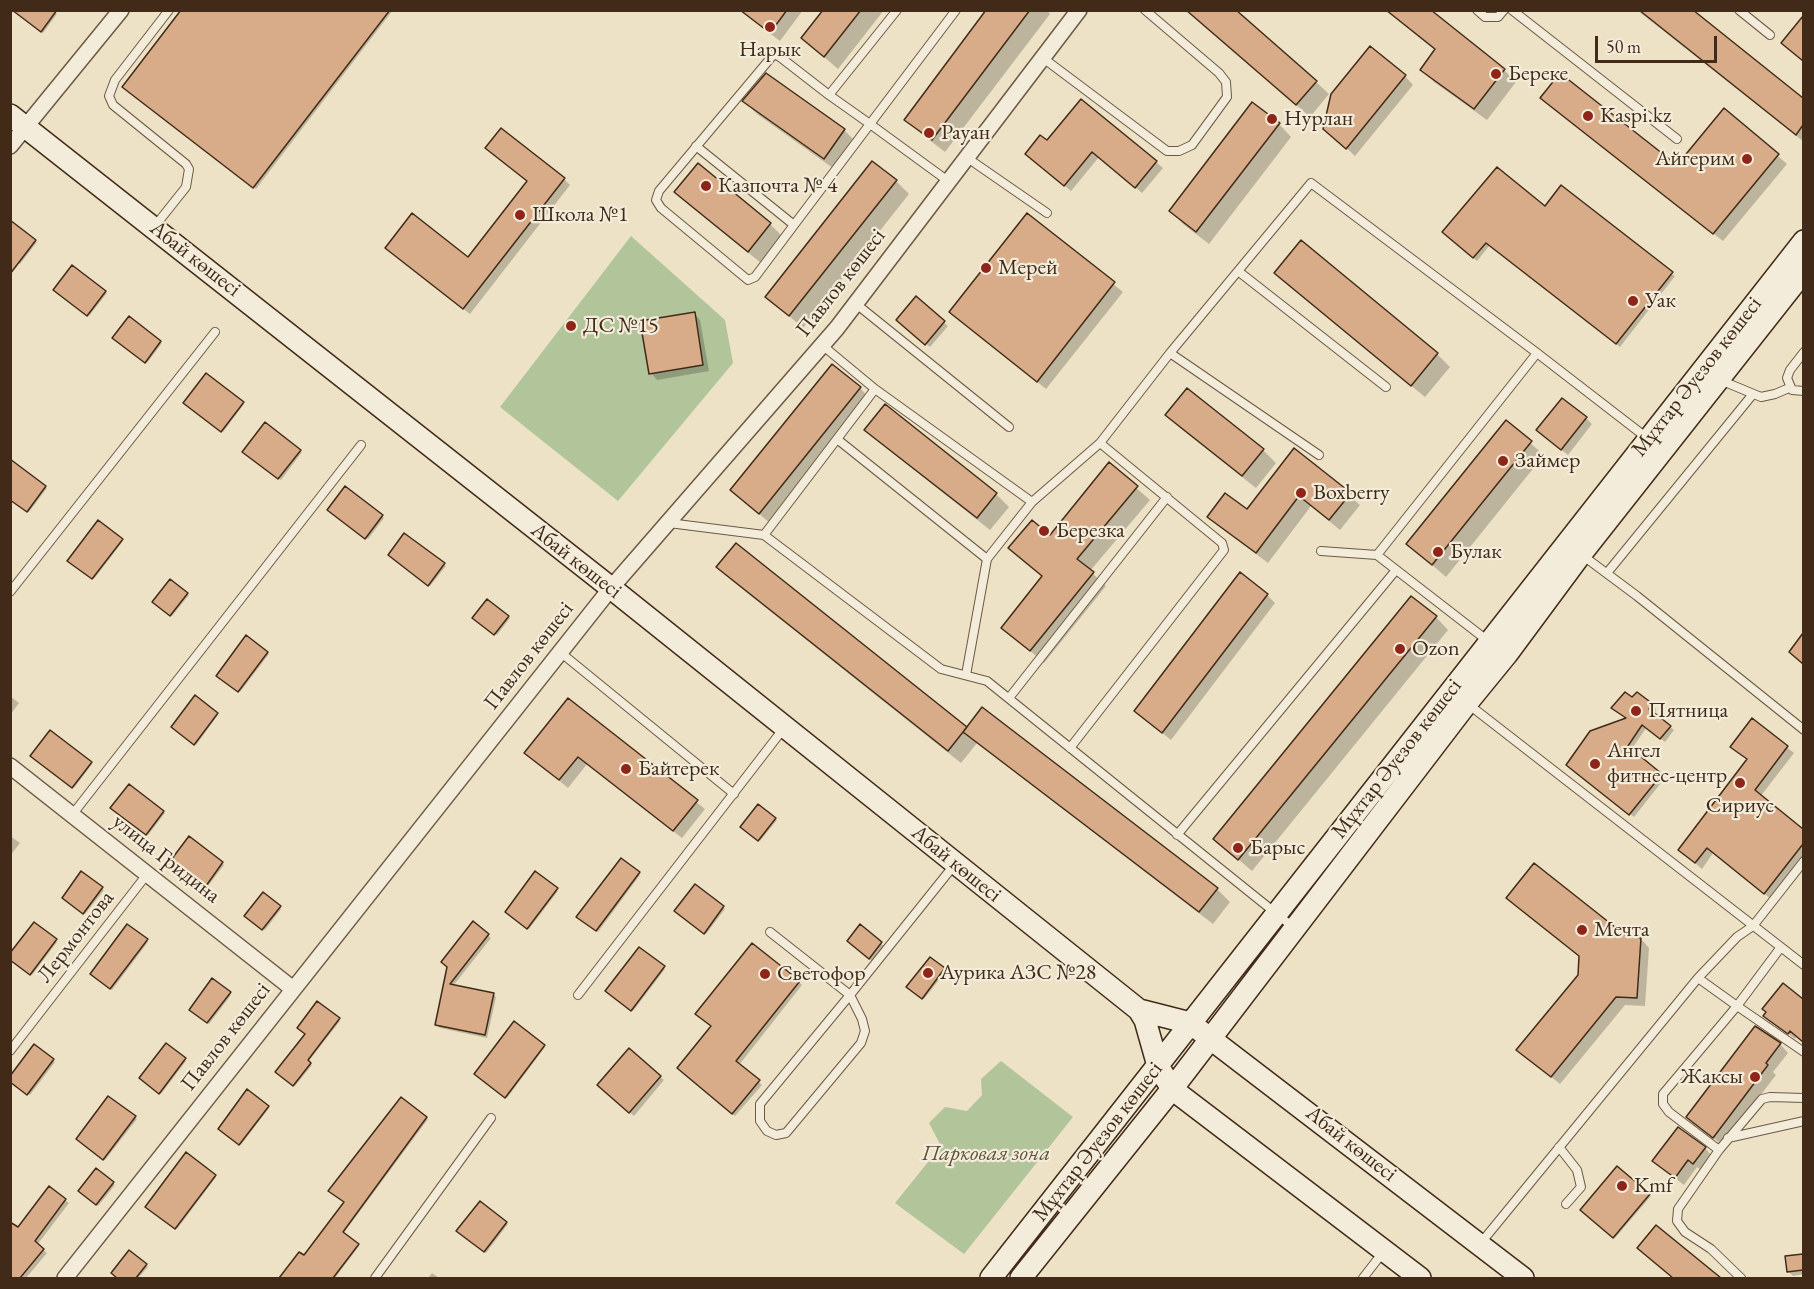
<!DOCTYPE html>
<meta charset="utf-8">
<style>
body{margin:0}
#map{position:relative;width:1814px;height:1289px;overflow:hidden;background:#ede2c6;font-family:"EB Garamond",serif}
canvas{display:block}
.frame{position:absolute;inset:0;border:12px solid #412b18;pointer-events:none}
.scale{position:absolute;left:1595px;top:36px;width:122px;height:27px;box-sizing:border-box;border:3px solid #412b18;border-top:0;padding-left:8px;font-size:18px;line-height:21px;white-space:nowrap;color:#412b18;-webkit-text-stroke:4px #f3ecda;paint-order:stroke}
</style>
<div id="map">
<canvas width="1814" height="1289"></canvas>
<div class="frame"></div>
<div class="scale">50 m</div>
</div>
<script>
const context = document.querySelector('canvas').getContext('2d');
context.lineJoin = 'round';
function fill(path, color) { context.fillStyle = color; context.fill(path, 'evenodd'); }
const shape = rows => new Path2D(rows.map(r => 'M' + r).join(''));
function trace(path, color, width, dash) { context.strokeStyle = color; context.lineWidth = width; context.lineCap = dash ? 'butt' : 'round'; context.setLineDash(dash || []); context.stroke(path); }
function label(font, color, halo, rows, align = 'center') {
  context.font = font + ' "EB Garamond",serif'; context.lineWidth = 4.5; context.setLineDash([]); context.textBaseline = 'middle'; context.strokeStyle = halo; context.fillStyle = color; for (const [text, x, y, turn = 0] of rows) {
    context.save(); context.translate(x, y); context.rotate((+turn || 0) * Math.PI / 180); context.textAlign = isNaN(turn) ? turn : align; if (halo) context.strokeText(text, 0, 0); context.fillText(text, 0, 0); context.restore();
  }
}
const green = shape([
 [631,236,725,320,733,363,618,501,500,407],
 [1001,1061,1073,1117,964,1254,895,1203,941,1146,929,1123,945,1107,967,1111,982,1095,981,1079]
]);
const shadow = shape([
 [52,10,57,14,43,33,17,13],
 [183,10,393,10,256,189,124,87],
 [739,10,803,10,780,41],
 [825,10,884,10,838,69,816,50],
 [988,10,1047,10,1050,14,945,152,919,132,906,119],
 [1187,10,1316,82,1329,94,1310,117],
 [1385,10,1429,10,1504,70,1516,82,1487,120,1434,82,1422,70,1436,51],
 [1637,10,1691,10,1804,100,1804,142],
 [1804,18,1804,61,1783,43],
 [766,75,844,130,857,143,837,171,757,114,744,101],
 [1405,76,1413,85,1355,156,1334,137],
 [1542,98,1677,167,1725,110,1787,164,1723,241],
 [1081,101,1163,168,1142,193,1099,157,1071,191,1033,160],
 [1279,124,1291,137,1209,244,1183,224,1171,211],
 [698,166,770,224,783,237,761,263,689,205,676,192],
 [564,179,570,185,470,314,393,254,469,259],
 [896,181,909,194,803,328,767,297],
 [1545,208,1675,276,1620,347,1490,245,1477,261,1447,236],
 [1027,215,1123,292,1046,389,951,312],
 [10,222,37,242,20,264,10,257],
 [72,267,107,293,89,316,55,290],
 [1276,273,1437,354,1450,367,1425,397,1289,286],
 [916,299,948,326,930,347,902,324],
 [694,313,700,320,709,371,657,380,651,373],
 [129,318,162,343,147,363,114,338],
 [206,375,244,404,223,432,185,403],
 [860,388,872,401,772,525,732,490],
 [1188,390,1263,450,1276,463,1256,488,1180,428,1167,415],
 [885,406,996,494,1009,507,990,530,879,442,866,429],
 [1586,418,1592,424,1568,455,1544,436],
 [1506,422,1544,455,1446,577,1408,544],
 [265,425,302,452,281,480,244,452],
 [1295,450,1360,505,1340,530,1311,506,1268,563,1220,527,1209,516,1248,511],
 [14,464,47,488,29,512,10,498],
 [1110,465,1150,500,1090,571,1106,586,1044,663,1003,627,1043,577,1010,548,1050,537],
 [345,488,384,518,368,539,329,510],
 [98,522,123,541,94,579,69,560],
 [405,535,446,566,430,586,390,555],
 [718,567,1217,889,1230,902,1213,924,977,743,961,763,731,580],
 [170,581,189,595,172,616,154,602],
 [1267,595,1275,603,1171,740,1136,711],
 [488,601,510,618,497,635,474,617],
 [1436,617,1448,630,1252,871,1215,839],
 [247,637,269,654,240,692,218,676],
 [1637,694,1652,705,1656,709,1655,715,1674,730,1665,742,1646,728,1631,750,1664,779,1634,817,1572,769,1628,719,1632,699],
 [10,696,19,703,10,715],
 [195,697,218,715,196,745,173,727],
 [568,700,705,809,682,838,587,764,568,788,526,753],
 [1752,720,1794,753,1760,797,1804,831,1804,858,1771,899,1713,853,1702,869,1680,850,1749,760],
 [50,732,92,764,74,788,32,756],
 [129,786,165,813,148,835,112,808],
 [758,806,777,820,760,841,742,827],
 [10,836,20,843,10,856],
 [189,838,224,865,208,886,173,859],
 [621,860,640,875,598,932,578,917],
 [82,873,104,890,85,914,63,898],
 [536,873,558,891,529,929,507,912],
 [695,886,725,909,706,934,676,911],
 [263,894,281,909,265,930,246,916],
 [1508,898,1624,937,1641,939,1649,948,1645,1006,1625,1005,1560,1084,1518,1050,1580,976,1580,957],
 [473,923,491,938,453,986,493,994,496,997,487,1038,440,1028,437,1025,449,967],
 [34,924,57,942,32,975,10,959],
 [128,926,148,942,112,990,92,974],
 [860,927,885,947,873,962,852,945],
 [639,949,665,969,633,1011,607,991],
 [930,959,946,971,924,999,908,987],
 [213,980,231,995,209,1024,191,1009],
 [799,982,802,985,739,1065,762,1085,735,1116,682,1071],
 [1784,985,1804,1001,1804,1042,1797,1036,1795,1039,1765,1016],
 [317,1003,340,1021,308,1062,312,1065,295,1086,277,1072,307,1034],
 [514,1023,545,1047,507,1098,476,1074],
 [1780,1044,1788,1053,1773,1072,1776,1075,1722,1145,1688,1117],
 [166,1045,186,1061,161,1094,141,1078],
 [35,1047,55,1062,30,1095,10,1081],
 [660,1077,664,1080,634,1116,603,1089],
 [247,1091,269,1108,241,1145,220,1128],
 [109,1098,137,1119,105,1160,78,1139],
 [401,1099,428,1119,343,1234,359,1246,335,1278,285,1278,283,1277,304,1257,346,1202],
 [1705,1148,1713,1157,1702,1171,1697,1167,1684,1185,1663,1169],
 [186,1154,216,1177,177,1229,147,1206],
 [1617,1168,1651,1196,1615,1238,1582,1210],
 [96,1170,115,1185,98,1206,80,1191],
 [49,1188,69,1203,37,1245,47,1253,26,1278,10,1278,10,1234,18,1230],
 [480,1203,508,1224,486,1253,458,1231],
 [1656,1227,1718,1278,1674,1278,1645,1254],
 [129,1252,148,1267,138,1278,119,1278,113,1273],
 [1804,1255,1804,1274,1793,1276,1789,1272,1787,1257],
 [432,1273,439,1278,428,1278]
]);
const building = shape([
 [12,10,57,10,41,32,12,10],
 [181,10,390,10,253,188,122,87,181,10],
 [740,10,787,10,770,33,740,10],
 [823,10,861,10,824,57,801,38,823,10],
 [986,10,1030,10,932,140,904,120,986,10],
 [1186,10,1236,10,1317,81,1296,105,1186,10],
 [1386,10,1431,10,1505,69,1474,109,1420,70,1435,49,1386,10],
 [1639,10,1693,10,1803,98,1803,125,1796,135,1639,10],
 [1803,16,1803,61,1781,43,1803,16],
 [1370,46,1406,75,1346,149,1323,129,1331,94,1370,46],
 [766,73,845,129,824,159,742,101,766,73],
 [1560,73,1677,165,1724,108,1779,154,1713,234,1540,98,1560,73],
 [1081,99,1157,161,1135,188,1092,152,1064,186,1025,154,1040,135,1047,140,1081,99],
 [1252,102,1280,123,1196,232,1169,211,1252,102],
 [501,128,565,178,463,309,385,248,412,213,468,257,527,181,485,148,501,128],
 [872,161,897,180,789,316,765,297,872,161],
 [698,163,771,223,748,252,674,192,698,163],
 [1497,167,1545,206,1561,185,1673,272,1616,344,1486,243,1473,258,1442,232,1497,167],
 [1027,213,1115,282,1037,382,949,312,1027,213],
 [10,220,36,240,10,274,10,220],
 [1301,240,1438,353,1411,386,1274,273,1301,240],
 [72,265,106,291,87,316,53,290,72,265],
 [916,296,945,321,925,345,896,320,916,296],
 [695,312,703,365,649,374,640,321,695,312],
 [129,316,161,341,145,363,112,338,129,316],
 [832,364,861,387,759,514,730,490,832,364],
 [206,373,244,402,221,432,183,403,206,373],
 [1187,388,1264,449,1242,476,1165,415,1187,388],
 [1562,398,1587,417,1561,450,1536,430,1562,398],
 [885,404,997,493,977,518,864,430,885,404],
 [1506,420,1532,441,1432,565,1406,544,1506,420],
 [265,422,301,450,278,479,242,452,265,422],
 [1294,448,1351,493,1329,520,1299,496,1256,553,1207,517,1225,493,1247,509,1294,448],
 [10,459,46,486,27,512,10,500,10,459],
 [1109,462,1138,486,1077,559,1094,572,1030,651,1001,628,1042,576,1008,548,1032,520,1050,535,1109,462],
 [345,486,383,515,365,539,327,510,345,486],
 [98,520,123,539,92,579,67,561,98,520],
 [404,533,445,563,428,586,388,555,404,533],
 [736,543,967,727,948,751,716,567,736,543],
 [1240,572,1268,594,1162,733,1134,711,1240,572],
 [170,579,188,593,170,616,152,602,170,579],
 [1411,596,1437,616,1238,860,1213,839,1411,596],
 [487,599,509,616,494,635,472,618,487,599],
 [1803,633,1803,664,1789,652,1803,633],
 [246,635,268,652,238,692,216,676,246,635],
 [1625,692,1632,697,1637,692,1653,704,1649,709,1654,708,1652,711,1671,726,1660,739,1642,725,1628,746,1662,774,1629,815,1566,765,1590,731,1626,718,1611,708,1625,692],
 [195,695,218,713,194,745,171,727,195,695],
 [568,698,698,800,673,831,578,757,559,780,524,753,568,698],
 [982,707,1218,888,1199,912,963,732,982,707],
 [1752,718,1788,746,1755,790,1803,829,1803,844,1764,894,1707,848,1695,863,1678,850,1747,759,1730,747,1752,718],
 [50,730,92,762,72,788,30,756,50,730],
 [129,784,164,811,146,835,110,808,129,784],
 [758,804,776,818,758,841,740,827,758,804],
 [189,836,223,862,206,886,171,860,189,836],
 [621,858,640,872,596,931,576,917,621,858],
 [1534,863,1625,935,1641,938,1637,998,1616,997,1551,1077,1516,1050,1578,975,1579,956,1506,898,1534,863],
 [81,871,103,887,83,914,62,898,81,871],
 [535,871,558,888,527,929,505,912,535,871],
 [695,884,724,906,704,934,674,911,695,884],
 [263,892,281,906,262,930,244,916,263,892],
 [473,921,489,934,450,984,494,993,485,1035,435,1025,447,967,441,962,473,921],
 [34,922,57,939,30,975,10,960,10,953,34,922],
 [127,924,148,939,110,989,90,974,127,924],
 [860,924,882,942,869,959,847,941,860,924],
 [752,943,800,981,736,1061,760,1080,732,1114,677,1068,711,1026,695,1014,752,943],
 [639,947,665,966,631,1011,605,991,639,947],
 [930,957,945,968,922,999,906,987,930,957],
 [212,978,231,992,207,1023,189,1010,212,978],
 [1783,983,1803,999,1803,1042,1790,1031,1788,1034,1763,1016,1766,1012,1762,1009,1783,983],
 [317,1001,340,1018,308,1060,311,1063,293,1086,275,1072,305,1034,297,1028,317,1001],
 [514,1021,545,1045,505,1098,474,1074,514,1021],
 [1755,1026,1781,1043,1766,1063,1768,1065,1713,1138,1686,1117,1755,1026],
 [166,1043,186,1058,159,1094,139,1078,166,1043],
 [34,1044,54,1059,27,1095,10,1082,10,1076,34,1044],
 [629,1048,661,1076,629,1113,597,1085,629,1048],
 [247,1089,269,1106,239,1145,218,1129,247,1089],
 [108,1096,136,1116,103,1160,76,1139,108,1096],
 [401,1097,427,1117,343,1232,359,1244,333,1278,279,1278,299,1252,304,1255,344,1202,328,1191,401,1097],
 [1678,1127,1706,1147,1693,1164,1688,1160,1675,1178,1652,1161,1678,1127],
 [186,1152,216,1175,175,1229,145,1207,186,1152],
 [1617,1166,1650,1194,1613,1238,1580,1210,1617,1166],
 [96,1168,114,1182,96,1205,78,1191,96,1168],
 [49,1186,66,1199,35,1241,44,1249,20,1278,10,1278,10,1222,18,1227,49,1186],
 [480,1201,507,1222,484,1252,456,1231,480,1201],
 [1656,1225,1721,1278,1673,1278,1637,1248,1656,1225],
 [129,1250,147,1264,136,1278,117,1278,111,1273,129,1250],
 [1803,1254,1803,1270,1787,1272,1785,1256,1803,1254]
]);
const lane = shape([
 [1477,10,1485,17,1498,17,1504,10],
 [1512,10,1677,139],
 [1739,10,1770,35],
 [1043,58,1167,151,1179,151,1192,145,1227,97,1226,82,1219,73,1145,10],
 [829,95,897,10],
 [696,146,794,225],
 [966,157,1047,213],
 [948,181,870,124,829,95,780,57,774,54,659,191,656,200,661,208,748,280,755,277,794,225,870,124,956,10],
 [155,226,186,187,189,169,186,164,113,105,109,96,115,80,169,10],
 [1238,271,1386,387],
 [855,303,1009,427],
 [822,345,875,389,764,535,941,669,987,681,1293,927],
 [1804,352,1790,370,1787,378,1792,390,1804,391],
 [1170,353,1319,455],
 [1720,380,1761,397,1775,394,1789,388],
 [875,389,1032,502,987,559,966,675],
 [837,439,987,559],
 [1032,502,1100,443,1170,353,1311,183,1537,353,1647,438],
 [669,523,764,535],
 [1321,551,1377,555,1488,641],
 [1377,555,1537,353],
 [1582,555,1637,596,1804,730],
 [1607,573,1753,394],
 [10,592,215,332],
 [560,652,734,794],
 [1009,698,1167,497],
 [1468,704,1804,965],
 [1070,748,1224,550,1222,543,1100,443],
 [72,815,361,445],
 [1177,835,1396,570],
 [770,932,850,995,862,1019,865,1031,861,1043,786,1133,776,1135,767,1131,760,1121,760,1104,850,995,955,864],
 [1698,978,1737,1006,1781,947],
 [578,995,784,728],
 [10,1051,148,873],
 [1728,1138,1804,1121],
 [1559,1147,1577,1170,1581,1187,1566,1204],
 [1719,1150,1669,1112,1663,1104,1663,1094,1737,1006,1804,1052],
 [1480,1244,1698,978,1737,937,1753,926,1804,861],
 [375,1278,491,1118],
 [1363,1278,1384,1251],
 [1741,1278,1711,1249,1685,1232,1677,1221,1678,1209,1719,1150,1762,1099,1770,1097,1804,1098]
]);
const street = shape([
 [10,146,121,10],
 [10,766,293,989],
 [65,1278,611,588,837,328,1079,10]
]);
const secondary = shape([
 [10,115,611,588,1139,1010,1145,1020,1158,1066,1172,1089,1420,1278],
 [1139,1010,1190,1023,1523,1278],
 [991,1278,1804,241],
 [1021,1278,1172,1089,1467,703,1507,654,1581,554,1804,271]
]);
const markers = [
 [770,27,6,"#8f2418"],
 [1496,74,6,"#8f2418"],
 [1588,116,6,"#8f2418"],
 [1272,119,6,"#8f2418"],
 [929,133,6,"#8f2418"],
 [1747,159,6,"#8f2418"],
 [706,186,6,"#8f2418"],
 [520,215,6,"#8f2418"],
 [986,268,6,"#8f2418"],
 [1633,301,6,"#8f2418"],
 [571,326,6,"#8f2418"],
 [1503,461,6,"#8f2418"],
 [1301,493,6,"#8f2418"],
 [1044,531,6,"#8f2418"],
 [1438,552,6,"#8f2418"],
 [1400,649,6,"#8f2418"],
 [1636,711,6,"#8f2418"],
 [1595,764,6,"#8f2418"],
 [626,769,6,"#8f2418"],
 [1740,783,6,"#8f2418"],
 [1238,848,6,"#8f2418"],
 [1582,930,6,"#8f2418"],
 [928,973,6,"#8f2418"],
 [765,974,6,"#8f2418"],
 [1755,1077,6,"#8f2418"],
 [1622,1186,6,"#8f2418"]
];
const poiNames = [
 ["Нарык",770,50,"center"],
 ["Береке",1508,74],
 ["Kaspi.kz",1600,116],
 ["Нурлан",1284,119],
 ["Рауан",941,133],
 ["Айгерим",1735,159,"right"],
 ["Казпочта № 4",718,186],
 ["Школа №1",532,215],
 ["Мерей",998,268],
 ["Уак",1645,301],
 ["ДС №15",583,326],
 ["Займер",1515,461],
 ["Boxberry",1313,493],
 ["Березка",1056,531],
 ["Булак",1450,552],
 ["Ozon",1412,649],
 ["Пятница",1648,711],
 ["Ангел",1607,751],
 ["фитнес-центр",1607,776],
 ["Байтерек",638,769],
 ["Сириус",1740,806,"center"],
 ["Барыс",1250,848],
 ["Мечта",1594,930],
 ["Аурика АЗС №28",940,973],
 ["Светофор",777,974],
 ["Жаксы",1743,1077,"right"],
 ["Kmf",1634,1186]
];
const streetNames = [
 ["Абай көшесі",195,259,38],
 ["Павлов көшесі",841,283,-52],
 ["Мұхтар Әуезов көшесі",1697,377,-52],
 ["Абай көшесі",576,561,38],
 ["Павлов көшесі",529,656,-52],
 ["Мұхтар Әуезов көшесі",1397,759,-52],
 ["улица Гридина",166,859,38],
 ["Абай көшесі",956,864,39],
 ["Лермонтова",76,937,-52],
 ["Павлов көшесі",226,1037,-52],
 ["Мұхтар Әуезов көшесі",1098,1142,-52],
 ["Абай көшесі",1351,1144,38]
];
const parkNames = [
 ["Парковая зона",986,1154]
];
fill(green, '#b2c49a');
fill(shadow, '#0003');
fill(building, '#d8ac88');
trace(building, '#412b18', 1.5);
trace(lane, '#6c5944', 10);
trace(street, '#6c5944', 18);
trace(secondary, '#412b18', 24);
trace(lane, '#f3ecda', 8);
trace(street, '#f3ecda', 15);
trace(secondary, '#f3ecda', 21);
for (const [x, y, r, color] of markers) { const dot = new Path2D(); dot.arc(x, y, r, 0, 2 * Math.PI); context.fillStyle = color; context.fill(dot); trace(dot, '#f3ecda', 2); }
label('22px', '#412b18', '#f3ecda', poiNames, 'left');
label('22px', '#412b18', '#f3ecda', streetNames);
label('italic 22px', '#5d5138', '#f3ecda', parkNames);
</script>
